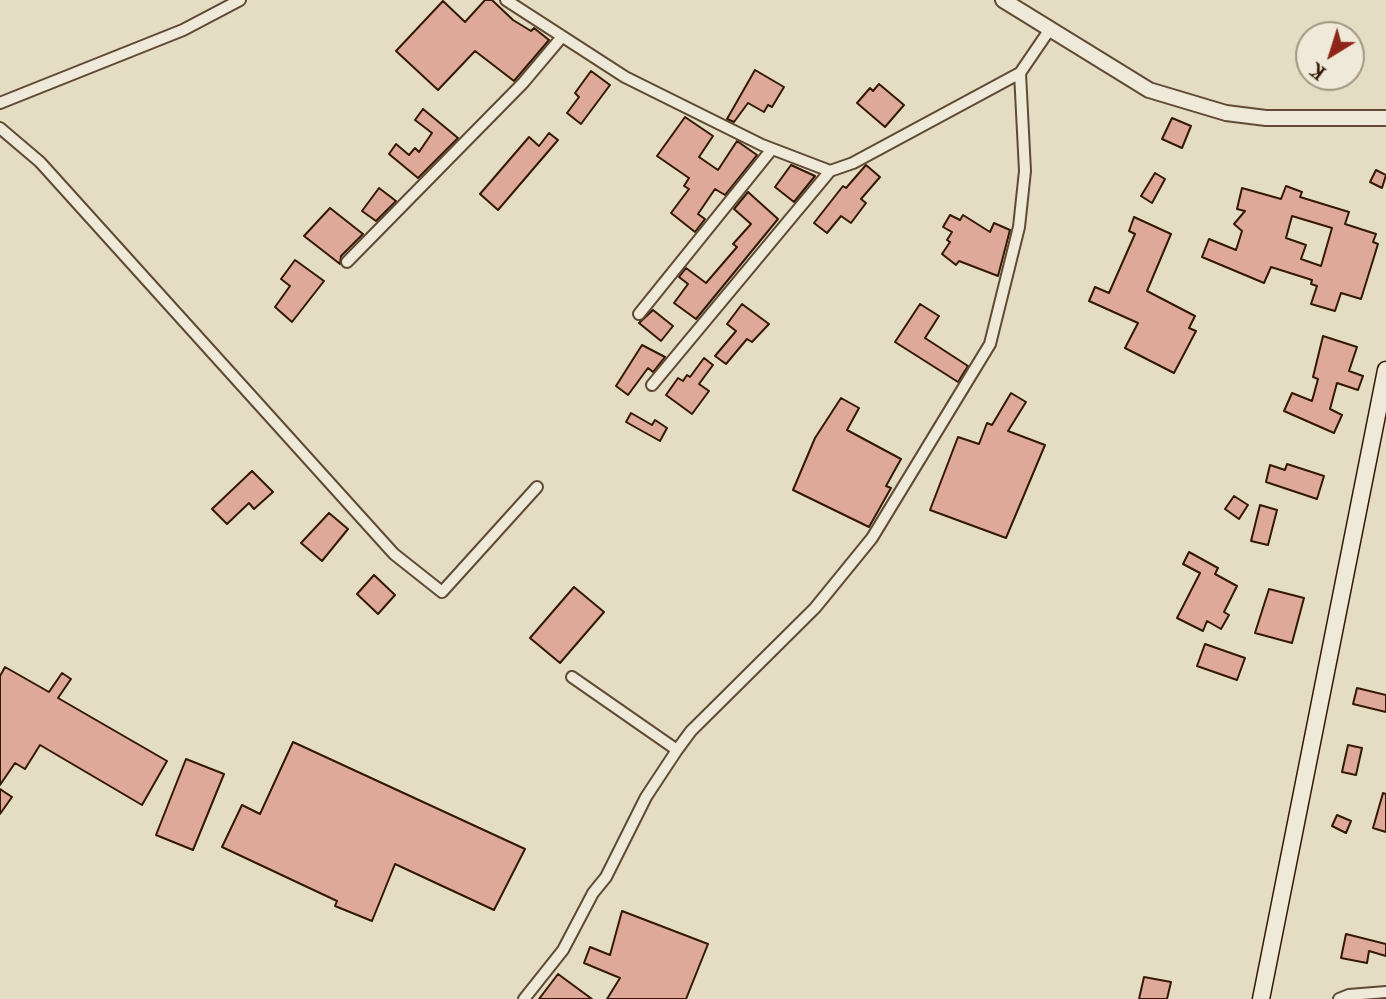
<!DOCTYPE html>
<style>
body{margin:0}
#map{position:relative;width:1386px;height:999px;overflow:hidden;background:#e5ddc3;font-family:"IM FELL Great Primer",serif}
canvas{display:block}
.north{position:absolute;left:1295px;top:21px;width:70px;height:70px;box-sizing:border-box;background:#eee9d8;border:2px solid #a39683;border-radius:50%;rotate:218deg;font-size:19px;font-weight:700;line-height:28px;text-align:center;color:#331903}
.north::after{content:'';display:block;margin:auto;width:24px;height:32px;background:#8f2418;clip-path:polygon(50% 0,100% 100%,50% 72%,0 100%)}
</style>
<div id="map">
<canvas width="1386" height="999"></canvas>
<div class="north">K</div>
</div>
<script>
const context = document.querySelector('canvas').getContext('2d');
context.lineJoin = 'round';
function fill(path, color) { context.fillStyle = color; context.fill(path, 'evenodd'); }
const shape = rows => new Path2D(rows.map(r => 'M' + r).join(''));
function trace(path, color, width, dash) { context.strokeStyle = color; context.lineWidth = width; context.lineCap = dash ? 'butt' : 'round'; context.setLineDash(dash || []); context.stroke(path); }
const building = shape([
 [485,0,492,0,513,20,531,31,534,28,549,40,514,81,475,51,438,90,396,51,443,1,465,22,485,0],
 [755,70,784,87,772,107,768,105,764,112,748,103,734,122,727,119,755,70],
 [591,71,610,85,581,124,567,113,579,97,575,93,591,71],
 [879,84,904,105,885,127,857,103,870,88,873,91,879,84],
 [423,109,458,138,418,178,389,154,396,144,409,155,415,148,419,152,432,133,415,120,423,109],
 [685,117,713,136,699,157,718,170,737,141,757,155,725,195,715,189,698,214,705,219,695,232,671,213,689,189,684,186,689,178,657,156,685,117],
 [1172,118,1191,126,1182,148,1162,139,1172,118],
 [549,133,558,140,498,210,480,194,529,137,539,146,549,133],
 [791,165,815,176,794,202,775,187,791,165],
 [866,165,880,177,861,199,866,203,851,223,841,216,827,233,814,223,843,186,846,188,866,165],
 [1376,170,1386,175,1382,188,1370,182,1376,170],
 [1155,173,1165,179,1152,203,1141,196,1155,173],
 [1286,186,1302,192,1300,197,1349,212,1345,224,1376,234,1373,242,1378,244,1361,299,1341,293,1335,311,1311,304,1317,286,1311,284,1312,280,1271,267,1264,283,1202,257,1209,239,1236,250,1242,231,1234,224,1245,211,1237,209,1242,188,1281,199,1286,186],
 [1292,216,1332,228,1321,266,1301,259,1306,245,1286,238,1292,216],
 [379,188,396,201,376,221,362,211,379,188],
 [748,192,778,219,696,319,674,303,688,284,679,277,686,268,706,283,737,247,733,244,751,224,734,209,748,192],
 [330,208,363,234,341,256,340,264,304,236,330,208],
 [950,215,960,220,963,215,990,232,994,223,1010,230,998,276,959,261,956,265,942,254,950,242,947,240,952,232,943,227,950,215],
 [1134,217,1171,234,1147,291,1195,316,1189,328,1196,331,1174,373,1125,348,1138,323,1089,301,1095,287,1109,293,1135,234,1129,231,1134,217],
 [295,260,324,281,292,322,275,307,290,286,281,279,295,260],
 [742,304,769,324,752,342,747,339,726,364,715,356,736,331,727,324,742,304],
 [920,304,939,316,925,338,968,366,958,382,895,342,920,304],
 [653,310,673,326,661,341,639,323,653,310],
 [1323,336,1357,347,1349,371,1363,376,1358,390,1337,383,1330,409,1342,415,1334,433,1284,411,1292,393,1312,401,1318,379,1313,377,1323,336],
 [642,345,665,357,653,372,648,368,628,395,616,386,642,345],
 [704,358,713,365,699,384,709,391,692,414,666,395,678,378,683,381,687,375,690,377,704,358],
 [1011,393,1026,402,1008,431,1045,445,1006,538,930,510,958,437,979,444,987,423,992,425,1011,393],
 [841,398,859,408,847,430,901,459,886,486,891,488,869,527,793,490,815,438,841,398],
 [631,413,652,425,655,420,667,428,660,441,626,422,631,413],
 [1287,464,1324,476,1317,499,1266,482,1270,465,1285,470,1287,464],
 [252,471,273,492,254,509,249,503,227,524,212,509,252,471],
 [1234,496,1248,505,1239,519,1225,509,1234,496],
 [1260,505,1277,510,1268,545,1251,541,1260,505],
 [329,513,348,529,322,561,301,543,329,513],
 [1189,552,1218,568,1215,574,1237,586,1224,612,1229,615,1221,629,1207,621,1203,631,1177,618,1200,573,1183,564,1189,552],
 [374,575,395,595,378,614,357,594,374,575],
 [574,587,604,612,560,663,530,638,574,587],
 [1269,589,1304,598,1292,643,1255,633,1269,589],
 [1205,644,1245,658,1237,680,1197,666,1205,644],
 [5,667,49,692,62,673,71,679,58,698,167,761,142,805,40,745,25,769,15,763,0,785,0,676,5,667],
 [1357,688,1386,695,1386,712,1353,704,1357,688],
 [293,742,525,849,494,910,395,864,372,921,335,906,337,901,222,847,242,805,260,814,293,742],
 [1348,745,1362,748,1356,775,1342,772,1348,745],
 [186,759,224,774,193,850,156,835,186,759],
 [0,789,12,797,0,814,0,789],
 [1383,793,1386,794,1386,832,1373,828,1383,793],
 [1337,815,1351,821,1346,833,1332,826,1337,815],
 [622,911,708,944,686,999,607,999,620,978,584,963,590,947,610,955,622,911],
 [1346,934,1386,944,1386,956,1369,951,1367,963,1341,958,1346,934],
 [558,974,592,999,539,999,558,974],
 [1144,977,1171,982,1167,999,1139,999,1144,977]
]);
const minor = shape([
 [506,0,625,77,762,145,830,171],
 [0,103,183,30,240,0],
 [0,128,40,162,394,554,442,592,537,487],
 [347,262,523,83,561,38],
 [639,314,772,149],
 [652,385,830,171,853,163,1020,73],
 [572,677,677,750],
 [524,999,563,950,593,893,606,877,646,797,677,750,691,731,815,608,872,538,990,344,1019,227,1025,171,1020,73,1050,29],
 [1339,999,1349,995,1386,992]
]);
const tertiary = shape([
 [1003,0,1149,90,1226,113,1266,118,1386,118]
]);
const secondary = shape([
 [1261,999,1386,370]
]);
fill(building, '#dea999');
trace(building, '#331903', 2);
trace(minor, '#604a33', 14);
trace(tertiary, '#604a33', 18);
trace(secondary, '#331903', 19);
trace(minor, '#eee9d8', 10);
trace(tertiary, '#eee9d8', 14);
trace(secondary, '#eee9d8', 16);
</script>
